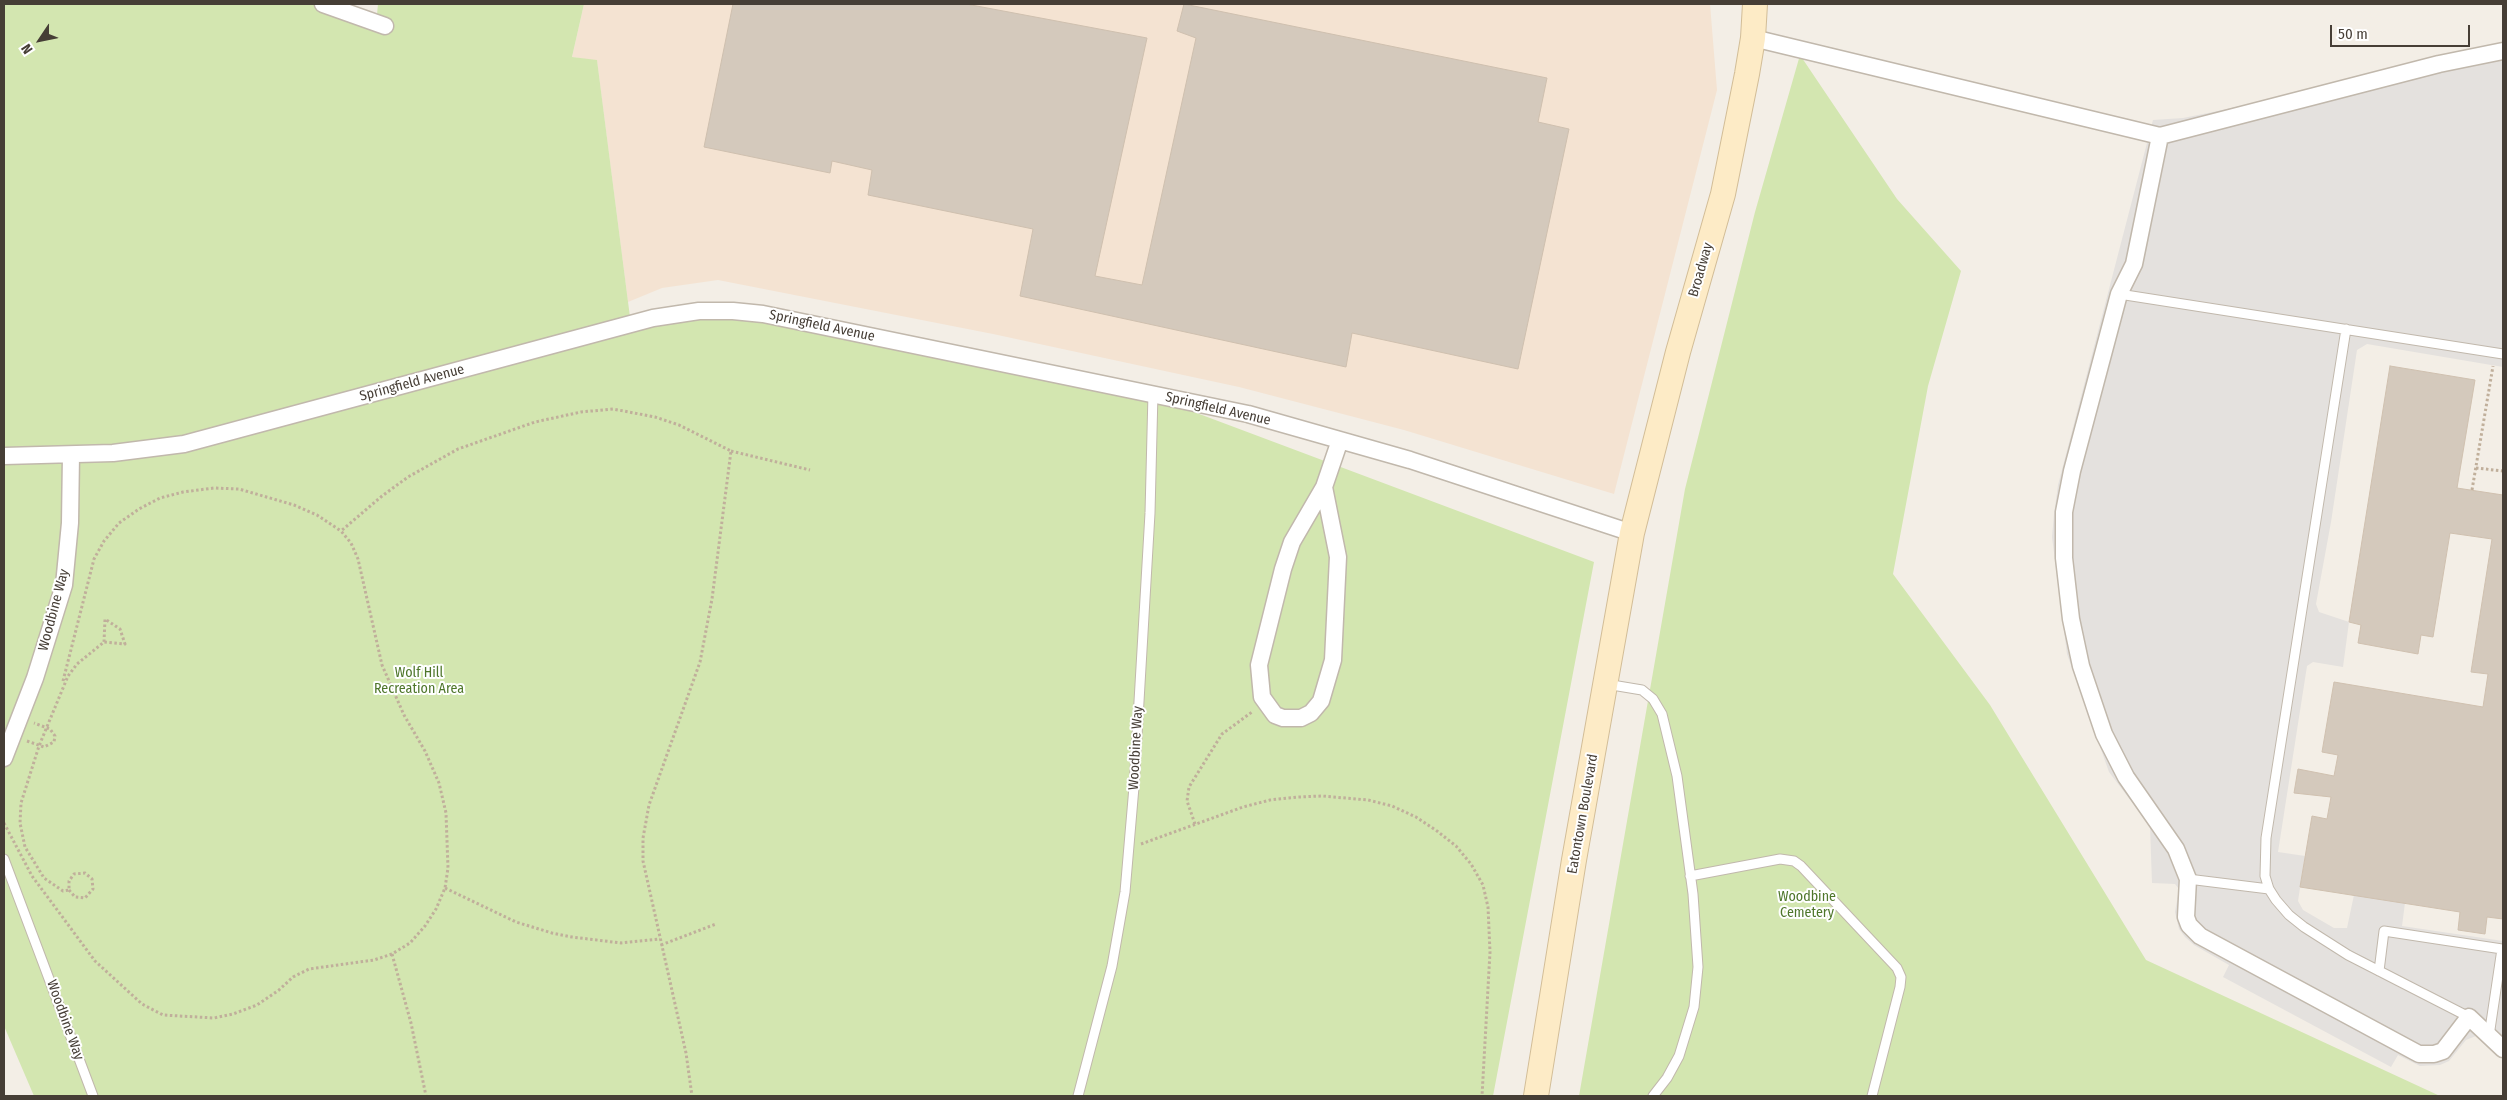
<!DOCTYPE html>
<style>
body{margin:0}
#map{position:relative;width:2507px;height:1100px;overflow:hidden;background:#f3eee6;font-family:"Fira Sans Condensed",sans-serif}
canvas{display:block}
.frame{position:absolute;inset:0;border:5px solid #463e36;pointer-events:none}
.north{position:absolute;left:15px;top:15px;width:50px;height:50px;-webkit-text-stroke:4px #fff;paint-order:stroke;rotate:236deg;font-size:14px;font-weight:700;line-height:20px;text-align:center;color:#463e36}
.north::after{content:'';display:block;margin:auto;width:18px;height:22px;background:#463e36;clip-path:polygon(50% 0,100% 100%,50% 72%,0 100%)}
.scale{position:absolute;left:2330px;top:25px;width:140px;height:22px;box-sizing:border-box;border:2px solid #463e36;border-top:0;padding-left:6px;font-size:15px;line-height:18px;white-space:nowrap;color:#463e36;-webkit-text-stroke:4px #fff;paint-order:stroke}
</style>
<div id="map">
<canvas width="2507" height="1100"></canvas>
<div class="frame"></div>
<div class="north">N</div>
<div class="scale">50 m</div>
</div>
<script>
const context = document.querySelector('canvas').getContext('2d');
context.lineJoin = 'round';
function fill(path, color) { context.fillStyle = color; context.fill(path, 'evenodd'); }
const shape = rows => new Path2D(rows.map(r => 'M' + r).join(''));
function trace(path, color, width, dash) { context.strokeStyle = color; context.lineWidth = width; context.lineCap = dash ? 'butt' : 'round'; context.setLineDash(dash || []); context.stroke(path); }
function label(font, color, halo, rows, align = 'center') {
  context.font = font + ' "Fira Sans Condensed",sans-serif'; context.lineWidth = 4; context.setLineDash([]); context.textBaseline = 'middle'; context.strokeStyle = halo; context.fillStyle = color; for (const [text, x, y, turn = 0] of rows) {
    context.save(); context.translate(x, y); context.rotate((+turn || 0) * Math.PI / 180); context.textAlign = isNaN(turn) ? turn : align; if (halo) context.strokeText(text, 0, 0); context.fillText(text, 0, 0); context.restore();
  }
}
const commercial = shape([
 [584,4,1710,4,1717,90,1614,494,1404,430,1239,387,993,334,718,280,662,288,628,302,597,61,572,57]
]);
const green = shape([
 [4,4,317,4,376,25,378,4,584,4,572,57,597,60,631,325,735,314,1146,394,1594,562,1493,1096,34,1096,4,1026],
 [1800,55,1897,199,1961,271,1928,386,1893,574,1990,705,2146,960,2440,1096,1579,1096,1685,489,1755,212]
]);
const parking = shape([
 [2503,48,2503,367,2367,344,2357,350,2331,522,2316,604,2319,612,2349,622,2343,667,2313,662,2307,666,2278,852,2305,856,2298,901,2303,910,2334,928,2347,928,2354,895,2405,903,2402,926,2503,941,2503,1059,2480,1037,2476,1036,2466,1040,2449,1061,2440,1065,2420,1066,2398,1055,2391,1067,2223,977,2229,965,2194,945,2185,937,2179,929,2175,912,2179,889,2175,884,2152,883,2150,826,2109,772,2067,654,2052,537,2054,514,2058,485,2153,120,2183,118,2213,112]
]);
const building = shape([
 [733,4,966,4,1147,38,1095,276,1142,285,1196,38,1177,31,1184,4,1547,78,1538,122,1569,129,1518,369,1352,333,1346,367,1020,296,1033,229,868,195,872,170,832,161,830,173,704,147,733,4],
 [2390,366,2475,380,2457,488,2503,495,2503,919,2487,917,2485,934,2458,930,2460,912,2300,887,2312,816,2327,819,2331,797,2294,793,2298,769,2334,776,2338,755,2322,752,2334,682,2483,707,2488,674,2471,672,2492,539,2450,533,2433,637,2421,635,2418,654,2358,643,2361,625,2349,622,2390,366]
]);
const path = shape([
 [731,451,810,470],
 [2476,468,2503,471],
 [2472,490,2493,366],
 [63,681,94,559,104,541,119,523,139,509,160,498,183,492,214,488,239,489,294,505,317,515,341,531],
 [27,741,44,747,54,742,55,736,50,729,34,723],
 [4,823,32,876,95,961,142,1004,163,1015,214,1018,233,1014,257,1005,279,990,293,977,309,969,374,960,392,954,410,943,425,926,436,909,445,888,448,868,446,813,439,783,425,751,404,715,382,665,358,559,351,543,341,531,382,496,408,477,458,449,535,422,581,412,613,409,655,417,679,425,731,451,712,599,700,662,649,805,643,838,643,861,686,1053,692,1096],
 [1195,824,1187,801,1189,787,1222,734,1252,712],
 [1141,844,1243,807,1270,800,1298,797,1322,796,1368,800,1392,806,1416,817,1437,831,1456,846,1471,864,1483,885,1488,907,1490,952,1482,1096],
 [445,888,516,922,552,933,572,937,621,943,660,939],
 [69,890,75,897,85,898,93,889,92,879,85,873,74,874,69,881,69,890,63,891,44,878,25,847,20,823,21,803,39,746,68,676,77,664,104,642,125,644,120,629,105,619,104,642],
 [661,945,716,924],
 [392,954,411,1023,426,1096]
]);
const lane = shape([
 [2119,294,2503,354],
 [2346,329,2266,838,2265,876,2269,889,2276,900,2289,915,2304,927,2348,955,2469,1017],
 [1606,684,1642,690,1653,699,1662,714,1677,776,1693,894,1698,967,1694,1007,1679,1056,1667,1078,1653,1096],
 [4,859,93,1096],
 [1690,876,1780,859,1794,861,1801,866,1897,968,1901,977,1900,987,1872,1096],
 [2188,879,2269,889],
 [2379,971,2384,931,2502,949,2489,1036],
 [1078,1096,1112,966,1125,892,1134,787,1150,513,1153,393]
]);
const street = shape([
 [323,4,385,26],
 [1753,38,2160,136,2439,64,2503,51],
 [2160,136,2134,264,2119,294,2072,471,2064,512,2064,558,2071,619,2081,666,2104,734,2126,777,2176,849,2188,879,2186,917,2189,925,2200,936,2419,1054,2434,1054,2443,1051,2469,1017,2503,1049],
 [4,456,113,453,184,444,653,318,699,311,733,311,763,314,1248,414,1410,460,1632,533],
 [1324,487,1338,557,1333,660,1321,701,1311,713,1301,718,1283,718,1275,715,1262,697,1259,665,1283,569,1292,542,1324,487,1340,440],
 [4,758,35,678,64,585,70,523,71,455]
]);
const secondary = shape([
 [1536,1096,1574,860,1632,533,1678,352,1723,194,1747,74,1753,38,1755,4]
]);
const streetNames = [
 ["Broadway",1701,270,-74],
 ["Springfield Avenue",822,326,12],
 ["Springfield Avenue",412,383,-15],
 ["Springfield Avenue",1218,409,13],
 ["Woodbine Way",54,610,-75],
 ["Woodbine Way",1136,748,-87],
 ["Eatontown Boulevard",1583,814,-80],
 ["Woodbine Way",65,1020,70]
];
const parkNames = [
 ["Wolf Hill",419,673],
 ["Recreation Area",419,689],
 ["Woodbine",1807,897],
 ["Cemetery",1807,913]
];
fill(commercial, '#f4e3d2');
fill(green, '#d3e6b0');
fill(parking, '#e4e1de');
fill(building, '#d4c9bc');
trace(building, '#cfc0af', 1);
trace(lane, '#c1b8ac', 11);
trace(street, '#c1b8ac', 19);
trace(secondary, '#d2bd97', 26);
trace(path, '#c0af9b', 3, [2.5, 2.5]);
trace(lane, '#fff', 9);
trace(street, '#fff', 16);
trace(secondary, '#fdebc6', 24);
label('14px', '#463e36', '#fff', streetNames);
label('14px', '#4e762a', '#fff', parkNames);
</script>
